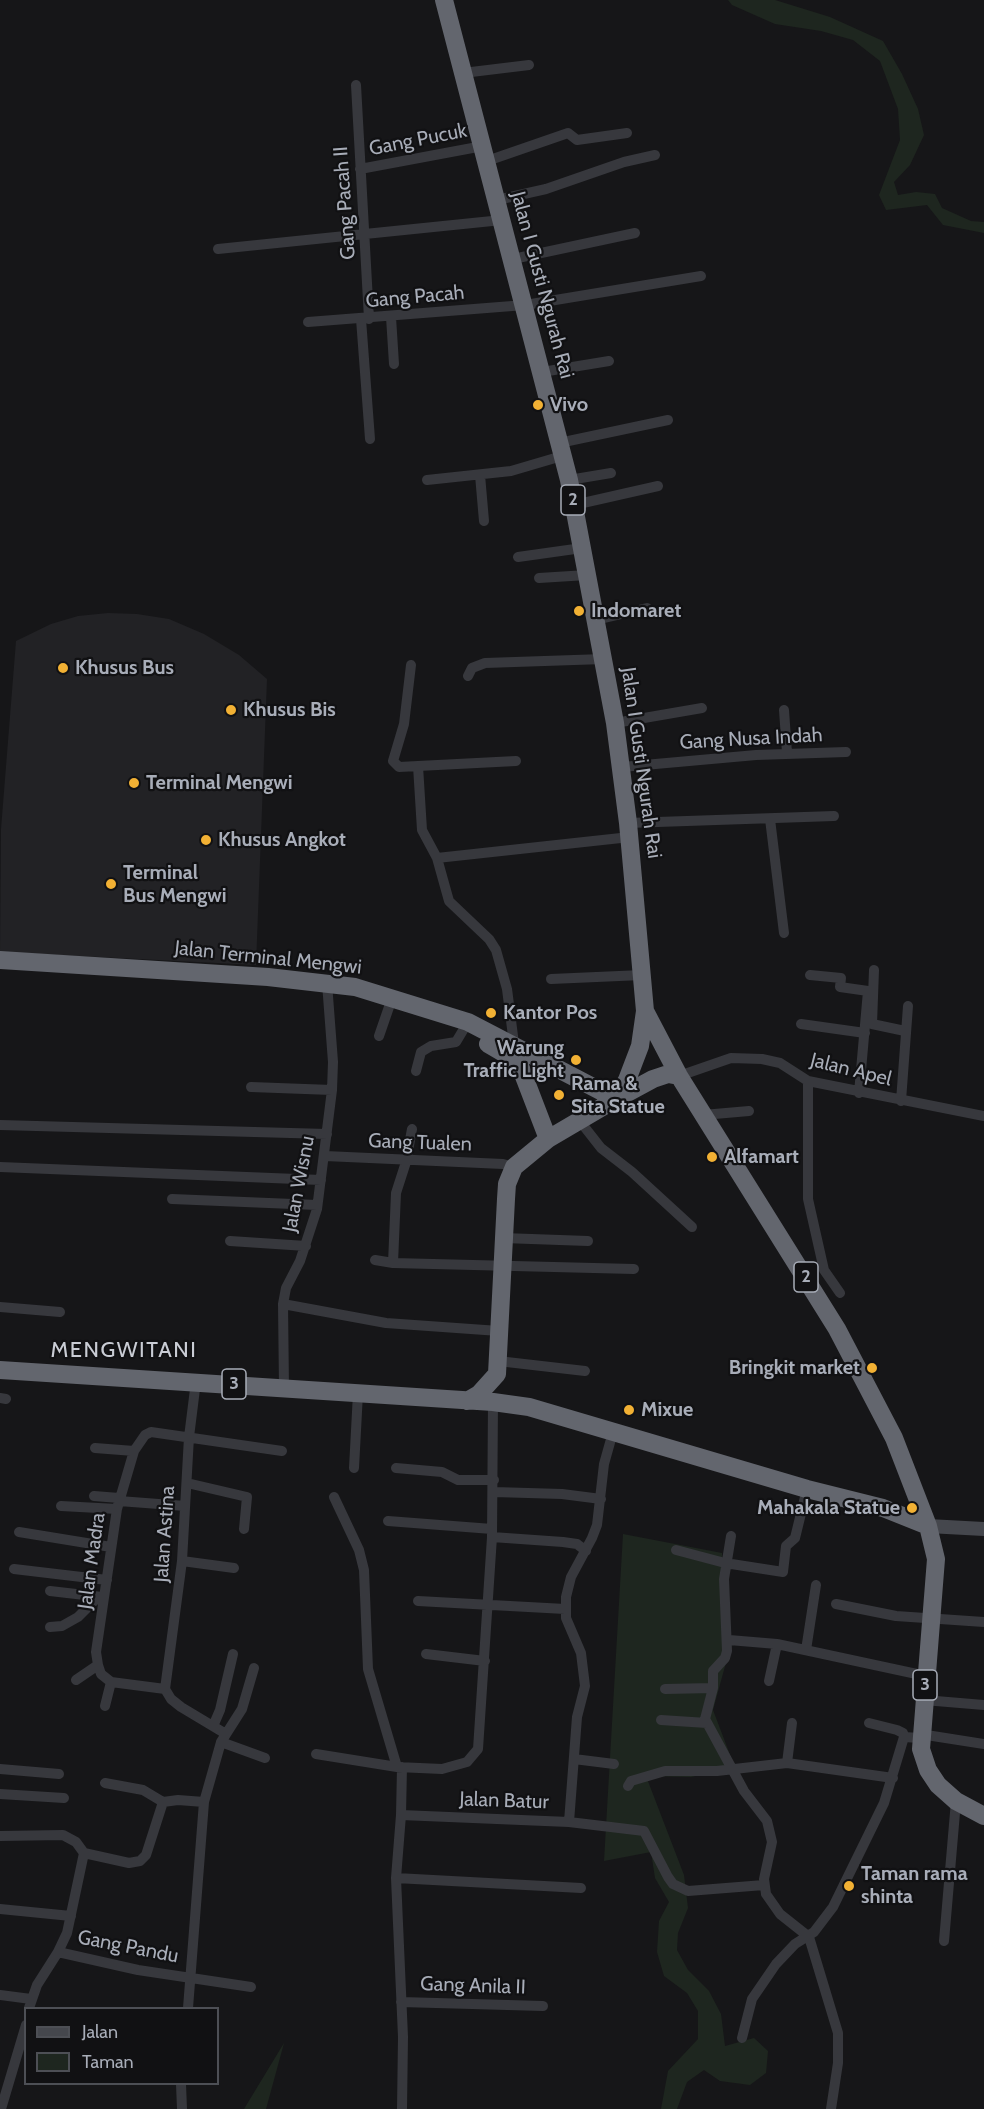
<!DOCTYPE html>
<style>
body{margin:0}
#map{position:relative;width:984px;height:2109px;overflow:hidden;background:#161618;font-family:Cabin,sans-serif}
canvas{display:block}
.legend{position:absolute;left:24px;top:2007px;width:195px;height:78px;box-sizing:border-box;background:#111113;border:2px solid #4d4f55;margin:0;padding:8px 10px;list-style:none;font-size:18px;color:#a8adb8}
.legend li{display:flex;align-items:center;gap:12px;height:30px}
.legend b{width:30px;border:2px solid #4d4f55}
</style>
<div id="map">
<canvas width="984" height="2109"></canvas>
<ul class="legend">
<li><b style="height:8px;background:#45474d"></b>Jalan</li>
<li><b style="height:16px;background:#1e261f"></b>Taman</li>
</ul>
</div>
<script>
const context = document.querySelector('canvas').getContext('2d');
context.lineJoin = 'round';
function fill(path, color) { context.fillStyle = color; context.fill(path, 'evenodd'); }
const shape = rows => new Path2D(rows.map(r => 'M' + r).join(''));
function trace(path, color, width, dash) { context.strokeStyle = color; context.lineWidth = width; context.lineCap = dash ? 'butt' : 'round'; context.setLineDash(dash || []); context.stroke(path); }
function label(font, color, halo, rows, align = 'center') {
  context.font = font + ' Cabin,sans-serif'; context.lineWidth = 4.5; context.setLineDash([]); context.textBaseline = 'middle'; context.strokeStyle = halo; context.fillStyle = color; for (const [text, x, y, turn = 0] of rows) {
    context.save(); context.translate(x, y); context.rotate((+turn || 0) * Math.PI / 180); context.textAlign = isNaN(turn) ? turn : align; if (halo) context.strokeText(text, 0, 0); context.fillText(text, 0, 0); context.restore();
  }
}
const built = shape([
 [108,613,137,614,169,619,204,634,239,655,267,679,256,965,0,952,1,829,16,641,51,624,78,616]
]);
const green = shape([
 [728,0,775,0,830,17,883,41,902,74,918,109,924,135,910,165,894,182,898,195,916,192,935,194,942,208,971,221,984,222,984,233,943,225,927,205,886,210,879,195,900,140,898,109,880,61,853,40,821,31,775,24,732,5],
 [623,1534,722,1553,727,1659,713,1710,735,1768,691,1777,646,1776,684,1875,688,1908,678,1933,677,1950,688,1970,709,1991,721,2014,725,2046,754,2038,768,2051,766,2073,750,2085,720,2081,704,2070,687,2082,677,2109,661,2109,668,2071,698,2039,698,2011,687,1993,664,1976,657,1952,659,1921,669,1902,655,1878,651,1852,604,1861],
 [284,2043,266,2109,244,2109]
]);
const street = shape([
 [463,73,529,65],
 [356,85,369,319],
 [487,161,568,133,577,140,627,133],
 [360,169,483,146],
 [497,200,546,189,624,162,655,155],
 [218,249,502,220],
 [513,259,635,233],
 [391,317,394,364],
 [361,319,370,439],
 [308,322,525,305,701,276],
 [542,372,609,361],
 [559,443,668,420],
 [480,475,484,521],
 [427,480,511,471,562,456],
 [569,480,611,473],
 [574,505,658,486],
 [518,557,582,548],
 [539,578,587,575],
 [596,620,647,608],
 [411,665,404,724,393,761,399,767,418,766,422,830,437,858],
 [468,676,472,668,485,663,604,659],
 [784,710,787,753],
 [615,723,702,708],
 [418,766,516,761],
 [622,767,756,755,846,752],
 [770,819,784,933],
 [628,823,834,816],
 [874,970,872,1024,905,1031],
 [810,975,841,978,840,987,868,991,859,1093],
 [551,979,642,975],
 [801,1024,865,1033],
 [379,1036,389,1007],
 [514,1044,507,989,496,950,489,939,449,901,437,858,630,837],
 [416,1071,421,1052,431,1046,456,1042,468,1022],
 [679,1076,731,1058,762,1059,780,1063,808,1081,984,1116],
 [808,1081,808,1199,824,1270,840,1293],
 [251,1087,332,1090],
 [901,1101,908,1006],
 [703,1115,749,1111],
 [579,1120,601,1148,632,1172,692,1227],
 [0,1125,327,1134],
 [325,1156,503,1164,514,1167],
 [0,1167,321,1180],
 [172,1199,317,1205],
 [503,1238,588,1241],
 [230,1241,306,1246],
 [375,1260,393,1263,634,1269],
 [393,1263,396,1193,406,1162,412,1129],
 [283,1304,386,1323,499,1331],
 [0,1307,60,1312],
 [498,1361,585,1371],
 [284,1388,283,1304,286,1288,300,1261,317,1209,332,1090,333,1062,327,983],
 [0,1398,6,1399],
 [95,1448,134,1451],
 [354,1468,358,1393],
 [396,1468,442,1472,458,1480,494,1480],
 [187,1483,247,1497,244,1529],
 [494,1492,562,1494,601,1499],
 [94,1496,119,1498],
 [334,1497,359,1550,364,1570,368,1669,397,1767],
 [119,1501,185,1506],
 [61,1506,117,1509],
 [388,1521,492,1529],
 [19,1532,111,1547],
 [731,1536,724,1579,727,1651,725,1658,713,1671,713,1688,705,1719,744,1791,767,1821,772,1842,764,1879,766,1894,780,1914,809,1937,838,2033,838,2063,831,2109],
 [492,1537,563,1542,577,1544,586,1551],
 [676,1550,725,1563,783,1572,786,1546,795,1538,807,1489],
 [182,1561,234,1568],
 [14,1569,107,1580],
 [50,1591,102,1597],
 [418,1601,565,1609],
 [836,1604,896,1616,984,1622],
 [50,1627,62,1626,78,1617,98,1597],
 [729,1640,777,1644,926,1676],
 [806,1650,816,1585],
 [426,1654,485,1661],
 [76,1680,98,1665],
 [769,1681,777,1644],
 [165,1689,111,1682,101,1674,98,1665,96,1652,117,1509,134,1451,145,1435,151,1432,282,1451],
 [165,1689,182,1561,189,1437,196,1381],
 [165,1689,171,1699,181,1707,226,1734],
 [665,1689,713,1688],
 [924,1700,984,1705],
 [105,1706,111,1682],
 [661,1720,707,1723],
 [869,1723,897,1730,903,1733,904,1737,920,1738],
 [214,1724,220,1710,233,1654],
 [920,1734,984,1744],
 [221,1742,265,1758],
 [316,1754,397,1767,442,1769,467,1762,478,1749,492,1537,493,1402],
 [574,1759,614,1764],
 [787,1763,792,1723],
 [0,1769,59,1774],
 [105,1783,143,1790,163,1802],
 [628,1786,631,1781,665,1771,717,1771,787,1763,893,1778],
 [0,1794,64,1798],
 [401,1815,402,1767],
 [569,1822,644,1831,668,1877,673,1884,688,1891,764,1885],
 [0,1836,63,1835,76,1842,84,1853,67,1933,58,1952,37,1985,29,2008],
 [84,1853,129,1863,140,1861,146,1855,163,1802,178,1800,204,1802],
 [396,1878,581,1888],
 [0,1909,71,1916],
 [944,1941,956,1801],
 [58,1952,138,1970,251,1987],
 [0,1995,31,1999],
 [401,2002,543,2006],
 [188,2008,204,1802,221,1742,242,1709,254,1668],
 [742,2038,752,1999,776,1964,795,1944,814,1932,833,1907,884,1803,904,1737],
 [181,2084,182,2109],
 [1,2109,26,2025],
 [402,2109,403,2037,396,1878,401,1815,569,1822,577,1717,585,1686,581,1653,566,1618,566,1597,571,1577,592,1538,597,1525,604,1464,613,1432]
]);
const secondary = shape([
 [928,1526,984,1529]
]);
const highway = shape([
 [444,0,569,480,615,723,628,823,645,1011,640,1046,627,1080,616,1099],
 [0,960,268,977,355,987,468,1022,616,1099],
 [645,1011,679,1076,837,1329,894,1438,928,1526,936,1559,921,1749,928,1770,938,1785,956,1801,984,1816],
 [488,1044,512,1058,520,1066,548,1139],
 [0,1370,493,1402,529,1407,807,1489,883,1508,928,1526],
 [467,1401,479,1394,497,1374,506,1199,507,1184,514,1167,548,1139,616,1099,653,1079,668,1074,679,1076]
]);
const markers = [
 [538,405,6,"#f2b134"],
 [579,611,6,"#f2b134"],
 [63,668,6,"#f2b134"],
 [231,710,6,"#f2b134"],
 [134,783,6,"#f2b134"],
 [206,840,6,"#f2b134"],
 [111,884,6,"#f2b134"],
 [491,1013,6,"#f2b134"],
 [576,1060,6,"#f2b134"],
 [559,1095,6,"#f2b134"],
 [712,1157,6,"#f2b134"],
 [872,1368,6,"#f2b134"],
 [629,1410,6,"#f2b134"],
 [912,1508,6,"#f2b134"],
 [849,1886,6,"#f2b134"]
];
const shields = [
 [573,500,24],
 [806,1277,24],
 [234,1384,24],
 [925,1685,24]
];
const shieldNames = [
 ["2",573,500],
 ["2",806,1277],
 ["3",234,1384],
 ["3",925,1685]
];
const streetNames = [
 ["Gang Pucuk",418,140,-11],
 ["Gang Pacah II",345,203,-94],
 ["Jalan I Gusti Ngurah Rai",542,285,75],
 ["Gang Pacah",415,297,-5],
 ["Gang Nusa Indah",751,739,-3],
 ["Jalan I Gusti Ngurah Rai",641,763,82],
 ["Jalan Terminal Mengwi",268,958,6],
 ["Jalan Apel",851,1070,14],
 ["Gang Tualen",420,1143,2],
 ["Jalan Wisnu",299,1184,-79],
 ["Jalan Astina",165,1534,-86],
 ["Jalan Madra",92,1561,-82],
 ["Jalan Batur",504,1801,2],
 ["Gang Pandu",128,1947,11],
 ["Gang Anila II",473,1986,2]
];
const poiNames = [
 ["Vivo",550,405],
 ["Indomaret",591,611],
 ["Khusus Bus",75,668],
 ["Khusus Bis",243,710],
 ["Terminal Mengwi",146,783],
 ["Khusus Angkot",218,840],
 ["Terminal",123,873],
 ["Bus Mengwi",123,896],
 ["Kantor Pos",503,1013],
 ["Warung",564,1048,"right"],
 ["Traffic Light",564,1071,"right"],
 ["Rama &",571,1084],
 ["Sita Statue",571,1107],
 ["Alfamart",724,1157],
 ["Bringkit market",860,1368,"right"],
 ["Mixue",641,1410],
 ["Mahakala Statue",900,1508,"right"],
 ["Taman rama",861,1874],
 ["shinta",861,1897]
];
const quarterNames = [
 ["MENGWITANI",124,1351]
];
fill(built, '#222225');
fill(green, '#1e261f');
trace(street, '#37383d', 10);
trace(secondary, '#45474d', 14);
trace(highway, '#63666e', 18);
for (const [x, y, r, color] of markers) { const dot = new Path2D(); dot.arc(x, y, r, 0, 2 * Math.PI); context.fillStyle = color; context.fill(dot); trace(dot, '#111113', 2); }
for (const [x, y, w] of shields) { const box = new Path2D(); box.roundRect(x - w / 2, y - 15, w, 30, 4.5); context.fillStyle = '#111113'; context.fill(box); trace(box, '#a8adb8', 1.5); }
label('bold 18px', '#a8adb8', null, shieldNames);
label('20px', '#a8adb8', '#111113', streetNames);
label('bold 20px', '#a8adb8', '#111113', poiNames, 'left');
context.letterSpacing = '1.5px';
label('22px', '#c9ccd4', '#111113', quarterNames);
context.letterSpacing = '0px';
</script>
